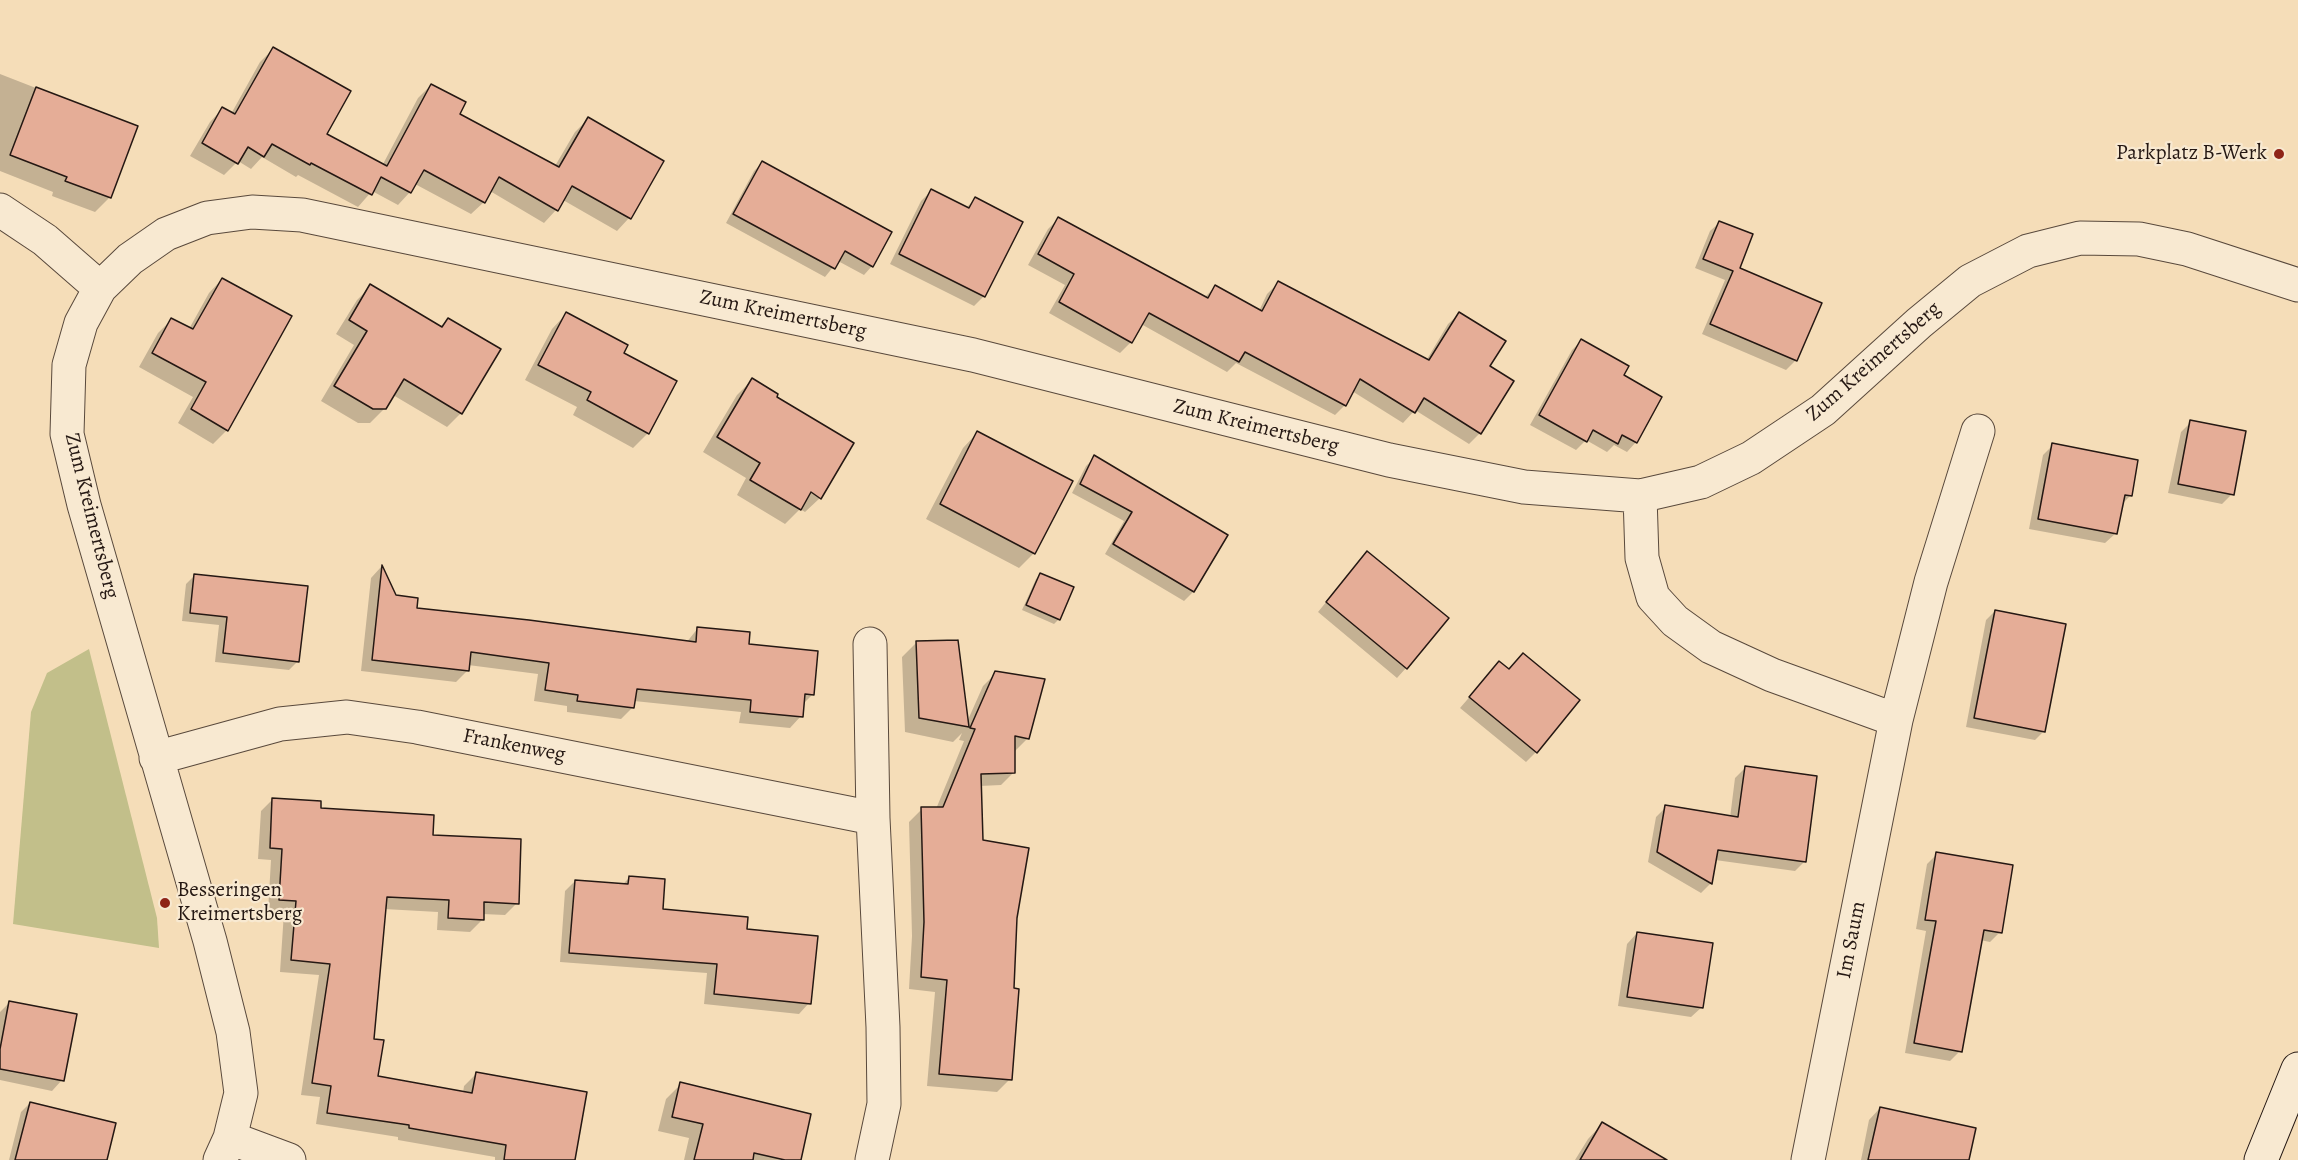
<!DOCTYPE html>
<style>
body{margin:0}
canvas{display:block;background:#f5ddb8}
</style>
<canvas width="2298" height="1160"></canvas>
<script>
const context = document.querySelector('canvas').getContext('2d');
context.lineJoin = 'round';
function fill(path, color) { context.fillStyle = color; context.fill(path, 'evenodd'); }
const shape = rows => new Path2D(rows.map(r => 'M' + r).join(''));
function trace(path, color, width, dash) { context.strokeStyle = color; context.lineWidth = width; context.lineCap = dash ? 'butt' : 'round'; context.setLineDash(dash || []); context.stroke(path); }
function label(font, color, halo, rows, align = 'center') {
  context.font = font + ' Alegreya,serif'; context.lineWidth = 4.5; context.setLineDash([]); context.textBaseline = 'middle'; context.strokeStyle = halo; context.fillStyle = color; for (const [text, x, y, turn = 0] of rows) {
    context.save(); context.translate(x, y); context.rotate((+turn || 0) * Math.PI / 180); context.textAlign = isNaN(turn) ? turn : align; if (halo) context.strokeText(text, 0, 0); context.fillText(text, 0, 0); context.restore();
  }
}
const green = shape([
 [89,649,157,918,159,948,13,924,31,712,47,673]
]);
const shadow = shape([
 [273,49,325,135,382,166,418,98,431,85,458,115,555,166,575,132,588,119,662,162,629,218,617,231,563,200,556,210,544,223,490,191,484,202,471,214,415,184,410,192,398,205,372,191,358,207,298,175,296,177,262,157,251,169,238,161,224,175,190,156,210,122,222,109,231,114,260,62],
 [0,74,136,127,110,197,95,212,52,196,53,192,0,171],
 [762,163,872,266,864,275,838,261,825,277,726,223,754,171],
 [931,191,966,208,975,199,984,296,974,306,890,264,921,201],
 [1058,219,1204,298,1215,287,1259,311,1267,294,1278,283,1426,361,1448,324,1459,314,1488,366,1480,433,1469,444,1415,410,1403,423,1352,391,1345,405,1335,415,1236,363,1227,372,1141,324,1131,342,1120,353,1049,313,1065,285,1028,265,1048,229],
 [1719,223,1738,269,1820,304,1795,361,1786,370,1702,334,1725,280,1695,268,1710,231],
 [222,279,227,430,213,444,178,423,193,397,139,367,158,333,172,319,189,329,209,293],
 [371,286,440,327,448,319,461,413,447,427,393,395,385,408,370,423,358,423,321,401,354,345,336,334,357,300],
 [566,314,622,353,648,433,633,448,573,415,577,407,525,380,552,329],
 [1581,341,1622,376,1636,442,1627,452,1614,445,1607,452,1586,440,1576,450,1530,425,1572,350],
 [752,380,775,398,820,498,805,512,800,509,785,524,737,495,746,478,703,452,737,395],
 [2191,422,2232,494,2222,504,2168,493,2181,432],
 [977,433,1034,553,1019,568,926,519,963,448],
 [2053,445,2137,461,2130,496,2121,505,2116,533,2105,543,2029,529,2043,455],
 [1095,457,1226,535,1193,592,1184,601,1105,554,1124,521,1072,493,1086,466],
 [1358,563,1406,668,1397,678,1318,612],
 [381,567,395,596,415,609,686,643,698,628,747,645,813,694,803,704,801,716,790,728,739,723,741,712,634,701,633,707,621,719,567,712,567,706,534,701,538,674,468,665,468,670,456,682,361,671,371,578],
 [195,575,298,661,289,670,215,662,219,625,182,621,186,584],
 [1040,575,1059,619,1054,624,1022,610,1036,579],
 [1995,611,2044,731,2035,740,1966,727,1986,620],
 [917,642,967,722,983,686,996,673,1028,738,1015,751,1013,773,1001,785,980,786,982,841,1016,918,1010,1079,997,1092,927,1086,935,992,909,989,912,936,909,822,922,809,936,809,964,741,959,740,962,733,953,742,905,732,902,657],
 [1499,663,1536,752,1526,762,1460,708],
 [1746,767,1805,861,1795,871,1715,860,1711,883,1701,893,1648,862,1656,817,1666,807,1730,818,1735,778],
 [273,799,431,836,517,903,505,915,482,914,482,920,470,932,437,930,438,912,384,909,373,1040,377,1077,463,1093,464,1086,476,1074,573,1160,495,1160,495,1157,398,1140,398,1137,316,1124,320,1097,301,1095,319,975,280,972,284,912,268,911,271,860,258,859,261,811],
 [1937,854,2000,932,1990,942,1980,940,1960,1051,1950,1061,1905,1053,1926,931,1916,929,1927,864],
 [629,878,661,910,745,930,809,1003,799,1014,704,1004,707,973,560,962,565,891,575,881,622,885],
 [1637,933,1702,1007,1691,1017,1618,1006,1627,944],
 [10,1002,62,1080,52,1091,0,1080,0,1012],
 [681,1084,799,1160,684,1160,689,1138,658,1131,666,1099],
 [30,1103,105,1160,9,1160,21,1112],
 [1880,1108,1967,1160,1861,1160,1869,1120],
 [1602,1124,1664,1160,1575,1160,1588,1139]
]);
const building = shape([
 [273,47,351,91,327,134,387,166,431,84,466,102,460,114,559,167,588,117,664,161,631,219,572,186,558,211,499,177,485,203,424,170,411,193,381,177,372,195,311,163,310,165,272,144,264,157,248,147,238,164,202,143,222,107,235,114,273,47],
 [36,87,138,126,111,198,65,181,67,177,10,155,36,87],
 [762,161,892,232,873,267,845,251,835,269,733,214,762,161],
 [931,189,969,208,975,197,1023,222,985,297,899,254,931,189],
 [1058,217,1208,298,1215,285,1262,311,1278,281,1429,360,1459,312,1506,341,1490,366,1514,381,1481,434,1424,398,1415,413,1360,379,1346,406,1245,352,1239,362,1149,313,1132,343,1059,302,1074,274,1038,254,1058,217],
 [1719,221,1753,234,1740,268,1822,303,1797,361,1710,324,1733,271,1703,259,1719,221],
 [222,278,292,316,228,431,191,409,206,382,152,353,171,318,193,329,222,278],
 [370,284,442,327,448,318,501,349,462,414,404,379,386,409,373,409,334,386,367,331,349,320,370,284],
 [566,312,628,345,624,353,677,381,649,434,587,400,591,392,538,365,566,312],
 [1581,339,1629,366,1624,375,1662,397,1637,443,1622,435,1618,444,1593,430,1587,442,1539,415,1581,339],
 [752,378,778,394,777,397,854,443,821,499,811,492,801,510,750,480,760,463,717,437,752,378],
 [2190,420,2246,431,2234,495,2178,484,2190,420],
 [977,431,1073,481,1035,554,940,504,977,431],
 [2052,443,2138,460,2132,496,2125,495,2117,534,2038,519,2052,443],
 [1094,455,1228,535,1194,592,1113,544,1132,512,1080,484,1094,455],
 [1367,551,1449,618,1407,669,1326,602,1367,551],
 [382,565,396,595,418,598,417,608,529,620,696,642,697,627,750,632,749,644,818,651,814,695,805,694,803,717,750,712,751,700,637,689,634,708,577,701,578,695,545,690,549,663,471,652,469,671,372,660,382,565],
 [1040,573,1074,587,1060,620,1026,605,1040,573],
 [194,574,308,586,299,662,223,653,227,617,190,613,194,574],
 [1995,610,2066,624,2045,732,1974,718,1995,610],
 [958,640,969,727,919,718,916,641,958,640],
 [1523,653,1580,700,1537,753,1469,697,1499,661,1509,669,1523,653],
 [995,671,1045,679,1029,739,1015,736,1015,773,981,774,983,840,1029,848,1017,918,1014,988,1019,989,1012,1080,939,1074,947,980,921,977,924,922,921,807,943,807,975,729,970,728,995,671],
 [1745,766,1817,776,1806,862,1718,850,1712,884,1657,852,1665,805,1738,817,1745,766],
 [272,798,321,801,321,808,434,815,433,835,521,839,519,904,484,902,484,920,448,918,449,900,387,897,374,1039,384,1040,378,1076,472,1093,476,1072,587,1092,575,1160,504,1160,506,1145,409,1128,409,1125,327,1113,331,1086,312,1083,330,964,291,960,296,901,279,900,282,849,270,848,272,798],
 [1936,852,2013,865,2002,933,1984,930,1962,1052,1914,1043,1936,921,1925,920,1936,852],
 [629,876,665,879,663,909,748,917,747,929,818,936,811,1004,714,994,717,964,569,953,575,880,628,884,629,876],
 [1637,932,1713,943,1703,1008,1627,997,1637,932],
 [9,1001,77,1014,64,1081,0,1069,0,1049,9,1001],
 [680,1082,811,1114,801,1160,785,1160,754,1153,753,1160,694,1160,703,1124,672,1117,680,1082],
 [30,1102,116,1123,107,1160,15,1160,30,1102],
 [1880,1107,1976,1128,1969,1160,1868,1160,1880,1107],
 [1602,1122,1667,1160,1580,1160,1602,1122]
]);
const street = shape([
 [0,210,45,240,100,288],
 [1640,496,1642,558,1653,597,1675,621,1711,647,1772,675,1896,720],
 [870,644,873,818,883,1027,884,1104,872,1160],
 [156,758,280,724,347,717,417,727,873,818],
 [230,1138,289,1160],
 [220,1160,230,1138,241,1093,233,1032,210,941,84,505,67,434,69,365,81,323,100,288,130,259,166,234,207,218,252,212,302,215,973,355,1389,460,1524,487,1640,496,1701,482,1751,458,1823,410,1919,323,1970,281,2028,251,2080,238,2139,239,2187,249,2298,285],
 [1808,1160,1896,720,1931,582,1978,431]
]);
const secondary = shape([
 [2261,1160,2298,1069]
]);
const markers = [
 [2279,154,6,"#8f2418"],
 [165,903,6,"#8f2418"]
];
const poiNames = [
 ["Parkplatz B-Werk",2267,154],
 ["Besseringen",177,891,"left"],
 ["Kreimertsberg",177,915,"left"]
];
const streetNames = [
 ["Zum Kreimertsberg",783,315,12],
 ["Zum Kreimertsberg",1874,362,-41],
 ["Zum Kreimertsberg",1256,427,14],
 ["Zum Kreimertsberg",91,516,76],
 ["Frankenweg",514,746,11],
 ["Im Saum",1852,940,-79]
];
fill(green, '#c2bf8a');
fill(shadow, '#0003');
fill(building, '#e5ad97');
trace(building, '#251813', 1.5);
trace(street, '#59493c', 35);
trace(secondary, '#251813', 35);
trace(street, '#f8e9d1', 33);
trace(secondary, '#f8e9d1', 33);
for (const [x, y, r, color] of markers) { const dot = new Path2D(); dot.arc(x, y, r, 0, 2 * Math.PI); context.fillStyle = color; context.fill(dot); trace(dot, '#f8e9d1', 2); }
label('21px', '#251813', '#f8e9d1', poiNames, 'right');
label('21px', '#251813', '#f8e9d1', streetNames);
</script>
